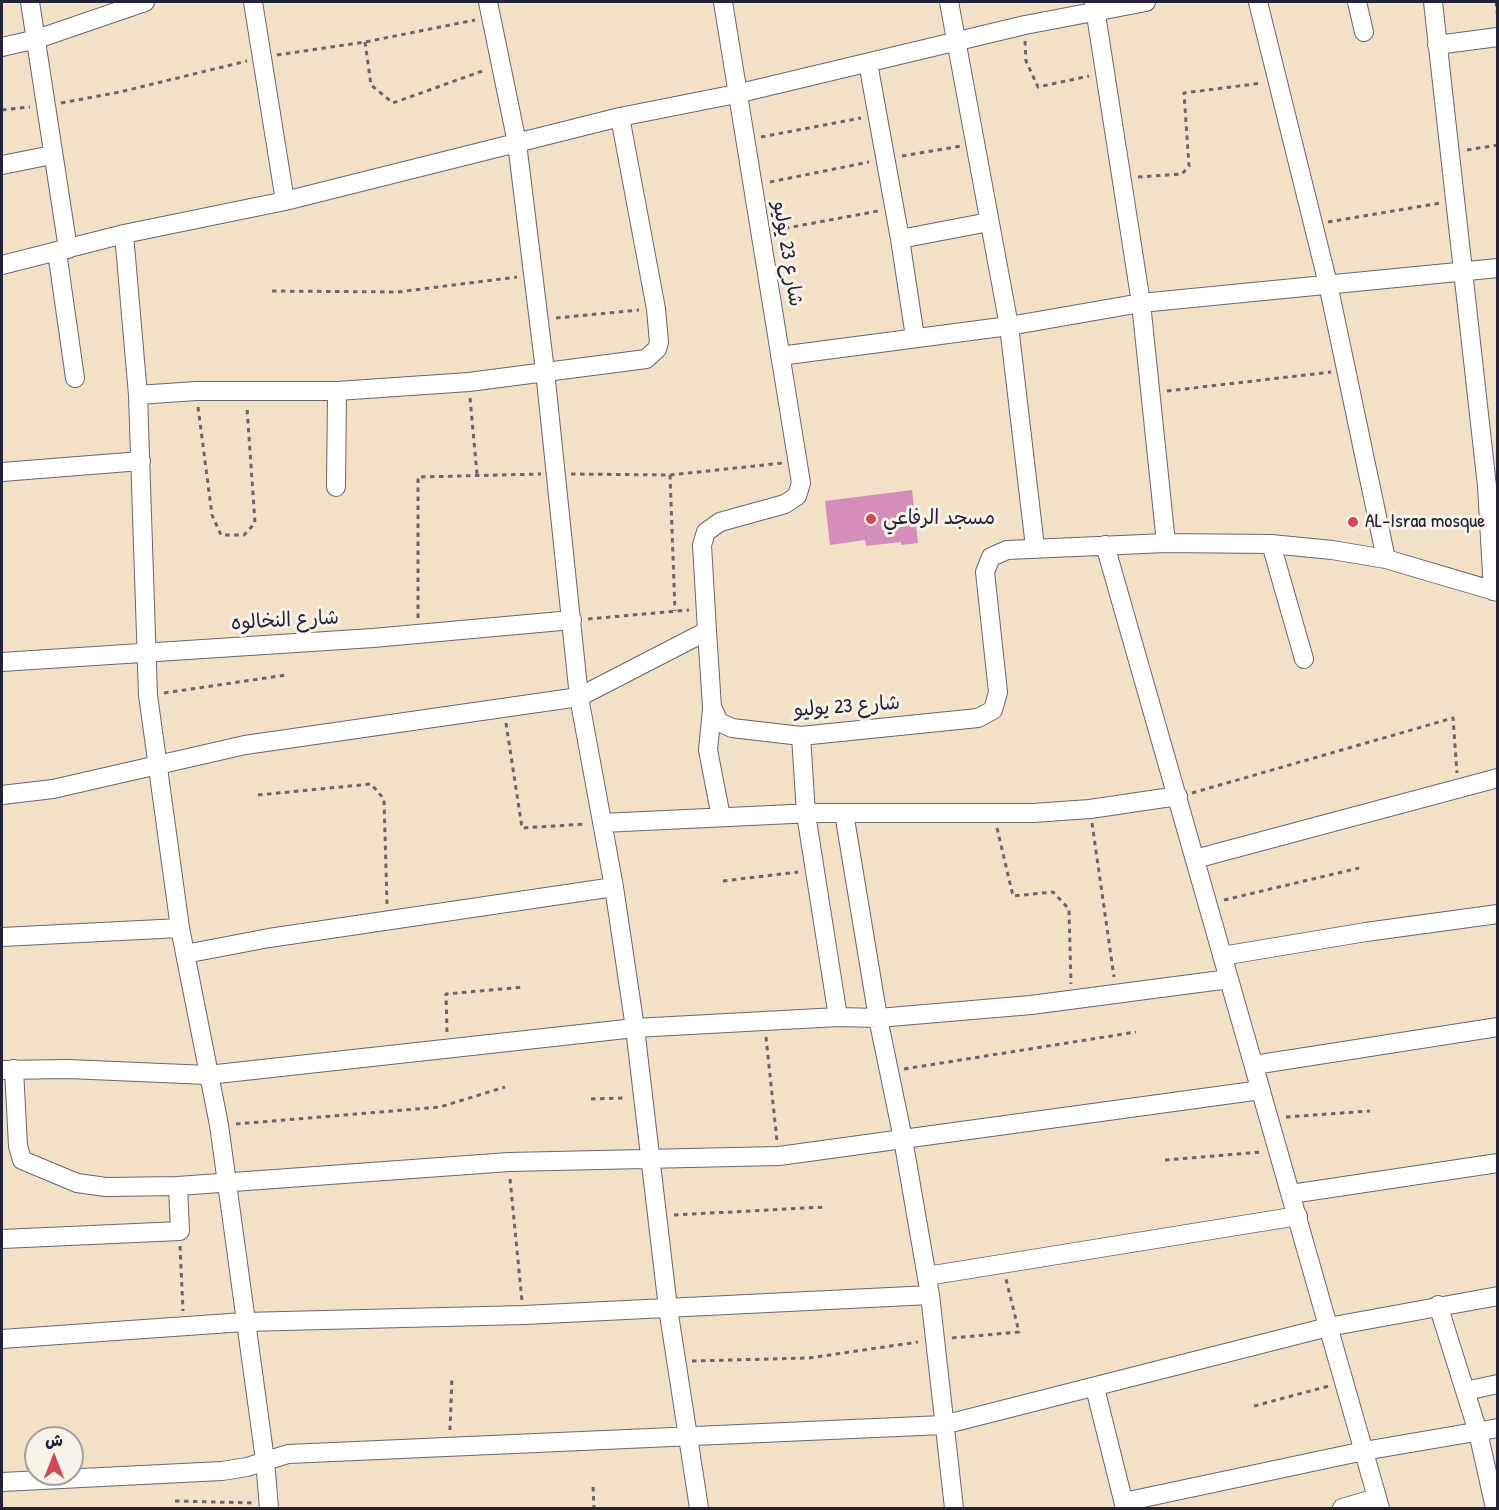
<!DOCTYPE html>
<meta charset="utf-8">
<style>
body{margin:0}
#map{position:relative;width:1499px;height:1510px;overflow:hidden;background:#f3e1c7;font-family:"Patrick Hand","Playpen Sans Arabic",sans-serif}
canvas{display:block}
.frame{position:absolute;inset:0;border:3px solid #22223b;pointer-events:none}
.north{position:absolute;left:24px;top:1426px;width:60px;height:60px;box-sizing:border-box;background:#f7f3e8;border:2px solid #a29fa3;border-radius:50%;rotate:0deg;font-size:16px;font-weight:700;line-height:24px;text-align:center;color:#22223b}
.north::after{content:'';display:block;margin:auto;width:21px;height:27px;background:#d1495b;clip-path:polygon(50% 0,100% 100%,50% 72%,0 100%)}
</style>
<div id="map">
<canvas width="1499" height="1510"></canvas>
<div class="frame"></div>
<div class="north">ش</div>
</div>
<script>
const context = document.querySelector('canvas').getContext('2d');
context.lineJoin = 'round';
function fill(path, color) { context.fillStyle = color; context.fill(path, 'evenodd'); }
const shape = rows => new Path2D(rows.map(r => 'M' + r).join(''));
function trace(path, color, width, dash) { context.strokeStyle = color; context.lineWidth = width; context.lineCap = dash ? 'butt' : 'round'; context.setLineDash(dash || []); context.stroke(path); }
function label(font, color, halo, rows, align = 'center') {
  context.font = font + ' "Patrick Hand","Playpen Sans Arabic",sans-serif'; context.lineWidth = 6; context.setLineDash([]); context.textBaseline = 'middle'; context.strokeStyle = halo; context.fillStyle = color; for (const [text, x, y, turn = 0] of rows) {
    context.save(); context.translate(x, y); context.rotate((+turn || 0) * Math.PI / 180); context.textAlign = isNaN(turn) ? turn : align; if (halo) context.strokeText(text, 0, 0); context.fillText(text, 0, 0); context.restore();
  }
}
const building = shape([
 [912,490,918,543,901,545,901,542,866,546,865,540,830,545,825,501]
]);
const path = shape([
 [1496,2,1498,20],
 [1025,41,1026,61,1038,87,1089,76],
 [365,42,371,85,393,103,485,70],
 [277,55,365,42,475,20],
 [61,103,120,92,247,61],
 [2,110,30,107],
 [761,137,861,118],
 [1467,150,1498,145],
 [902,156,961,146],
 [1138,177,1182,174,1189,166,1184,93,1262,83],
 [770,182,869,162],
 [1328,222,1440,203],
 [776,230,878,211],
 [272,291,398,292,517,277],
 [556,318,639,310],
 [1167,391,1331,372],
 [470,398,477,474],
 [198,407,212,515,221,535,244,535,255,523,247,408],
 [571,474,670,475,783,463],
 [670,475,675,611],
 [418,618,418,477,541,474],
 [588,619,689,610],
 [164,693,286,675],
 [506,723,522,828,586,824],
 [1192,793,1453,718,1457,773],
 [258,795,371,784,384,799,387,904],
 [1092,823,1114,977],
 [997,828,1013,896,1053,892,1069,909,1071,984],
 [723,881,798,872],
 [1224,900,1359,868],
 [447,1032,446,994,524,987],
 [766,1037,777,1141],
 [904,1069,1136,1032],
 [591,1099,626,1098],
 [1286,1117,1370,1111],
 [236,1124,440,1107,505,1087],
 [1165,1160,1262,1152],
 [510,1179,522,1301],
 [674,1215,825,1207],
 [180,1246,183,1311],
 [952,1338,1019,1332,1006,1279],
 [692,1361,809,1358,918,1342],
 [1254,1406,1329,1386],
 [450,1430,452,1376],
 [593,1487,594,1508],
 [175,1501,254,1503]
]);
const minor = shape([
 [30,2,68,249],
 [253,2,285,201],
 [488,2,517,143,545,371,579,697,614,887,635,1028,668,1308,699,1508],
 [723,2,801,483,797,496,785,504,720,522,706,532,702,545,707,631,712,707,719,722,732,728,801,736,978,718,993,710,998,692,985,572,991,557,1007,550,1166,543,1271,544,1332,550,1386,559,1498,592],
 [949,2,1009,326,1035,547],
 [1094,2,1141,303,1166,543],
 [1258,2,1328,284,1386,559],
 [1357,2,1364,32],
 [1433,2,1487,486,1493,591],
 [1437,45,1498,37],
 [2,47,37,39,145,2],
 [868,63,900,239,915,337],
 [2,165,52,155],
 [124,234,138,395,148,695,180,928,219,1125,265,1460,269,1508],
 [900,239,989,222],
 [57,252,75,378],
 [2,265,124,234,285,201,620,117,736,94,1025,25,1146,2],
 [780,356,1009,326,1141,303,1498,268],
 [138,395,196,391,337,391,469,382,646,359,657,349,659,342,656,309,620,117],
 [2,472,141,461],
 [336,487,337,391],
 [1271,544,1304,659],
 [1105,545,1380,1508],
 [2,662,373,638,572,620],
 [712,709,708,750,721,817],
 [801,736,806,814,838,1017],
 [2,795,53,789,245,745,579,697,707,631],
 [844,813,878,1018,903,1139,930,1295,954,1508],
 [602,823,813,813,1033,813,1090,809,1178,796],
 [1195,859,1498,778],
 [2,937,180,928],
 [185,954,269,938,614,887],
 [1222,956,1366,932,1498,914],
 [1254,1065,1498,1027],
 [14,1069,18,1146,22,1160,77,1183,106,1187,178,1186,509,1162,779,1156,1261,1090],
 [3,1070,68,1069,208,1075,635,1028,838,1017,878,1018,1031,1005,1229,979],
 [1291,1194,1498,1163],
 [2,1239,180,1231,178,1186],
 [927,1276,1298,1216],
 [1438,1305,1478,1432,1495,1508],
 [2,1339,244,1322,524,1315,930,1295],
 [1095,1388,1125,1508],
 [1465,1391,1498,1384],
 [2,1482,222,1471,247,1467,288,1454,943,1425,1328,1327,1498,1296],
 [1124,1502,1364,1451,1498,1428],
 [1342,1508,1377,1498]
]);
const markers = [
 [871,519,6,"#d1495b"],
 [1353,522,6,"#d1495b"]
];
const streetNames = [
 ["شارع 23 يوليو",787,254,81],
 ["شارع النخالوه",285,621,-3],
 ["شارع 23 يوليو",847,707,-4]
];
const poiNames = [
 ["مسجد الرفاعي",883,519],
 ["AL-Israa mosque",1365,522]
];
fill(building, '#d58eba');
trace(minor, '#6b656c', 20);
trace(path, '#6b656c', 3, [4.5, 4.5]);
trace(minor, '#fff', 18);
for (const [x, y, r, color] of markers) { const dot = new Path2D(); dot.arc(x, y, r, 0, 2 * Math.PI); context.fillStyle = color; context.fill(dot); trace(dot, '#f7f3e8', 2); }
label('20px', '#22223b', '#f7f3e8', streetNames);
label('20px', '#22223b', '#f7f3e8', poiNames, 'left');
</script>
